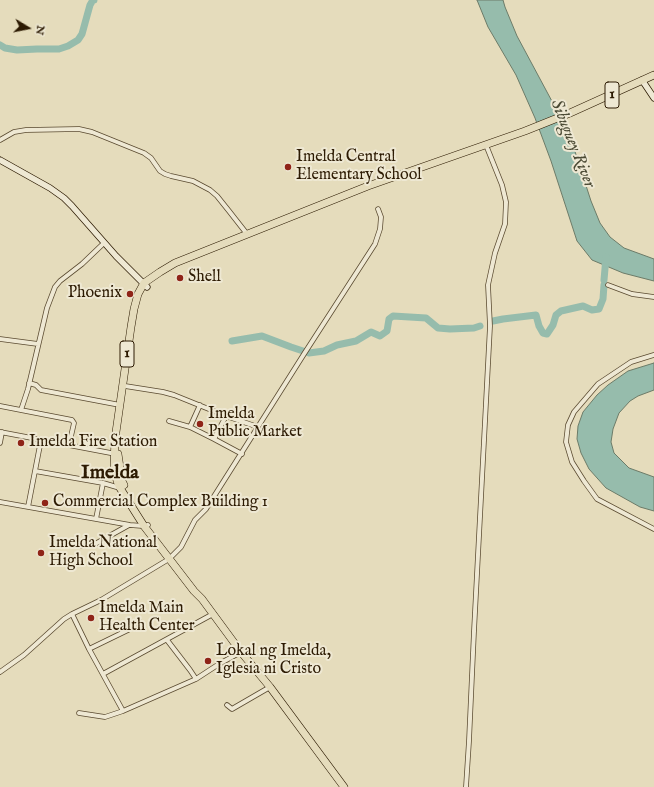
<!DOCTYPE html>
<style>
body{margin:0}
#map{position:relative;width:654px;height:787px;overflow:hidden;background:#e5dcbc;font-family:"IM FELL English",serif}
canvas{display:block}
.north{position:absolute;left:8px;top:8px;width:40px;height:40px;-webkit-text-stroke:3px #eee8d3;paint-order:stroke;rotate:100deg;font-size:11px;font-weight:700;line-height:16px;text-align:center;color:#2c1a02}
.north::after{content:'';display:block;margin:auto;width:14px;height:18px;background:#2c1a02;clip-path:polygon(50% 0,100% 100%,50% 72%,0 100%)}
</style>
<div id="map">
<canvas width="654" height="787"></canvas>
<div class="north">N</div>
</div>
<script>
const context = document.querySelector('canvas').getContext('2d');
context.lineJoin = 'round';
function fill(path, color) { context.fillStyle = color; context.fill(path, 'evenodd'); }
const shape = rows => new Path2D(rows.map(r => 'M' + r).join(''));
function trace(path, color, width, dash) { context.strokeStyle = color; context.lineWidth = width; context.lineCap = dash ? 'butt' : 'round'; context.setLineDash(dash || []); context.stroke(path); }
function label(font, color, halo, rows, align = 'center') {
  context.font = font + ' "IM FELL English",serif'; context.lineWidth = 4; context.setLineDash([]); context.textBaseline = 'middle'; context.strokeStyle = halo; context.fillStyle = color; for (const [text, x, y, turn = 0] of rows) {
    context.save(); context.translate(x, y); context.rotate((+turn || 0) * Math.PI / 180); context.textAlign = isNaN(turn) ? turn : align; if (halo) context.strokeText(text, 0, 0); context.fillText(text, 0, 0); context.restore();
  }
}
const water = shape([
 [477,0,503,0,505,7,517,36,569,133,591,201,600,223,610,237,624,248,654,259,654,281,623,273,592,260,577,241,551,161,535,118,516,75,488,27,477,0],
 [654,363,654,390,638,396,630,401,619,413,613,429,611,442,614,453,629,468,654,477,654,511,640,507,606,488,589,469,581,453,577,439,578,426,583,412,597,395,608,385,628,371,654,363]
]);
const river = shape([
 [0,45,5,48,17,50,37,49,59,49,68,46,78,40,82,34,90,5,93,0,94,0],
 [604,280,606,257],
 [493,321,503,319,536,315,539,326,543,333,547,334,553,325,556,315,561,311,583,306,592,310,599,309,603,299,604,285],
 [232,341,262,336,291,347,309,353,324,351,337,345,356,341,371,332,380,336,387,331,389,319,393,316,426,318,438,328,450,329,474,328,480,326]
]);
const minor = shape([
 [0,140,14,132,26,130,79,129,92,132,144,153,151,158,160,171,165,174,171,176,193,181,210,190,217,196,229,211,247,234],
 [608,285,632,294,654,297],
 [0,339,38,344],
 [654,355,631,362,598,384,574,412,568,425,566,442,572,462,584,481,597,499,654,529],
 [29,383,36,385,41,390,120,405],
 [125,386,163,392,174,395,226,416,214,439],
 [0,406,72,420,74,423,69,445],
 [21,410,28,389,47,308,55,287,60,281,82,264,104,243],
 [226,416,258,427],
 [169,421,190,427,214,439,242,454],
 [190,427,200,405],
 [0,432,116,454],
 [0,443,2,432],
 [35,471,103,483,120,488],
 [0,502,130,525,143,526,148,525],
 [28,507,41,440],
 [96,519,103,483],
 [80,546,95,544,129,525],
 [72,614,89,649,123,711],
 [167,640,190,670,196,679],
 [89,649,128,630,139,621],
 [0,672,24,655,64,619,72,614,101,600,169,559,181,547,195,520,206,509,304,354,375,244,380,229,381,217,378,209],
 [103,674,213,614],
 [227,705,232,709,270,687],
 [79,713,105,717,123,711,196,679,219,664,241,652],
 [466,787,469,741,474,631,490,326,488,285,495,253,505,224,506,202,502,185,486,145]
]);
const secondary = shape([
 [642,80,654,98],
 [0,160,50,188,64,198,72,206,116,256,147,287]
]);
const trunk = shape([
 [118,454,122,481,124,485],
 [344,787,270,687,241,652,202,599,194,591,144,526,120,488,117,481,114,465,115,439,131,327,134,309,138,294,144,283,160,272,175,263,368,186,525,131,570,113,654,75]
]);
const markers = [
 [288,167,4,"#8f2418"],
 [180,278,4,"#8f2418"],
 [130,294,4,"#8f2418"],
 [200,424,4,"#8f2418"],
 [21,443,4,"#8f2418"],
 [45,503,4,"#8f2418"],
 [41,553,4,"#8f2418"],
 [91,618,4,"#8f2418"],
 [208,661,4,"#8f2418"]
];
const shields = [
 [612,95,14],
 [127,354,14]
];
const shieldNames = [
 ["1",612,95],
 ["1",127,354]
];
const poiNames = [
 ["Imelda Central",296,158],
 ["Elementary School",296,176],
 ["Shell",188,278],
 ["Phoenix",122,294,"right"],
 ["Imelda",208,415],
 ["Public Market",208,433],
 ["Imelda Fire Station",29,443],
 ["Commercial Complex Building 1",53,503],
 ["Imelda National",49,544],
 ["High School",49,562],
 ["Imelda Main",99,609],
 ["Health Center",99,627],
 ["Lokal ng Imelda,",216,652],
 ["Iglesia ni Cristo",216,670]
];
const waterNames = [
 ["Sibuguey River",572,144,68]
];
const districtNames = [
 ["Imelda",110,474]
];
fill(water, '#96bcac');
trace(water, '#6c7b68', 1);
trace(river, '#96bcac', 7);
trace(minor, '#5a4a30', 5.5);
trace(secondary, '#2c1a02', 7);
trace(trunk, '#2c1a02', 8);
trace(minor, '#eee8d3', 4);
trace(secondary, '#eee8d3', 5.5);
trace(trunk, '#e5dcbc', 7);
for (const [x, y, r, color] of markers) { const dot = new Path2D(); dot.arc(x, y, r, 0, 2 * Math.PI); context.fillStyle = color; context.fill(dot); trace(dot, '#eee8d3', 1.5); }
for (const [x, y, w] of shields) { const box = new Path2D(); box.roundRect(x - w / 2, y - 13, w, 26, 3); context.fillStyle = '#eee8d3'; context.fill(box); trace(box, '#2c1a02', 1); }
label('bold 15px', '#2c1a02', null, shieldNames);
label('16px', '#2c1a02', '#eee8d3', poiNames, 'left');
label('italic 17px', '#4c4b35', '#eee8d3', waterNames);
label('bold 20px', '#2c1a02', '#eee8d3', districtNames);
</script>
